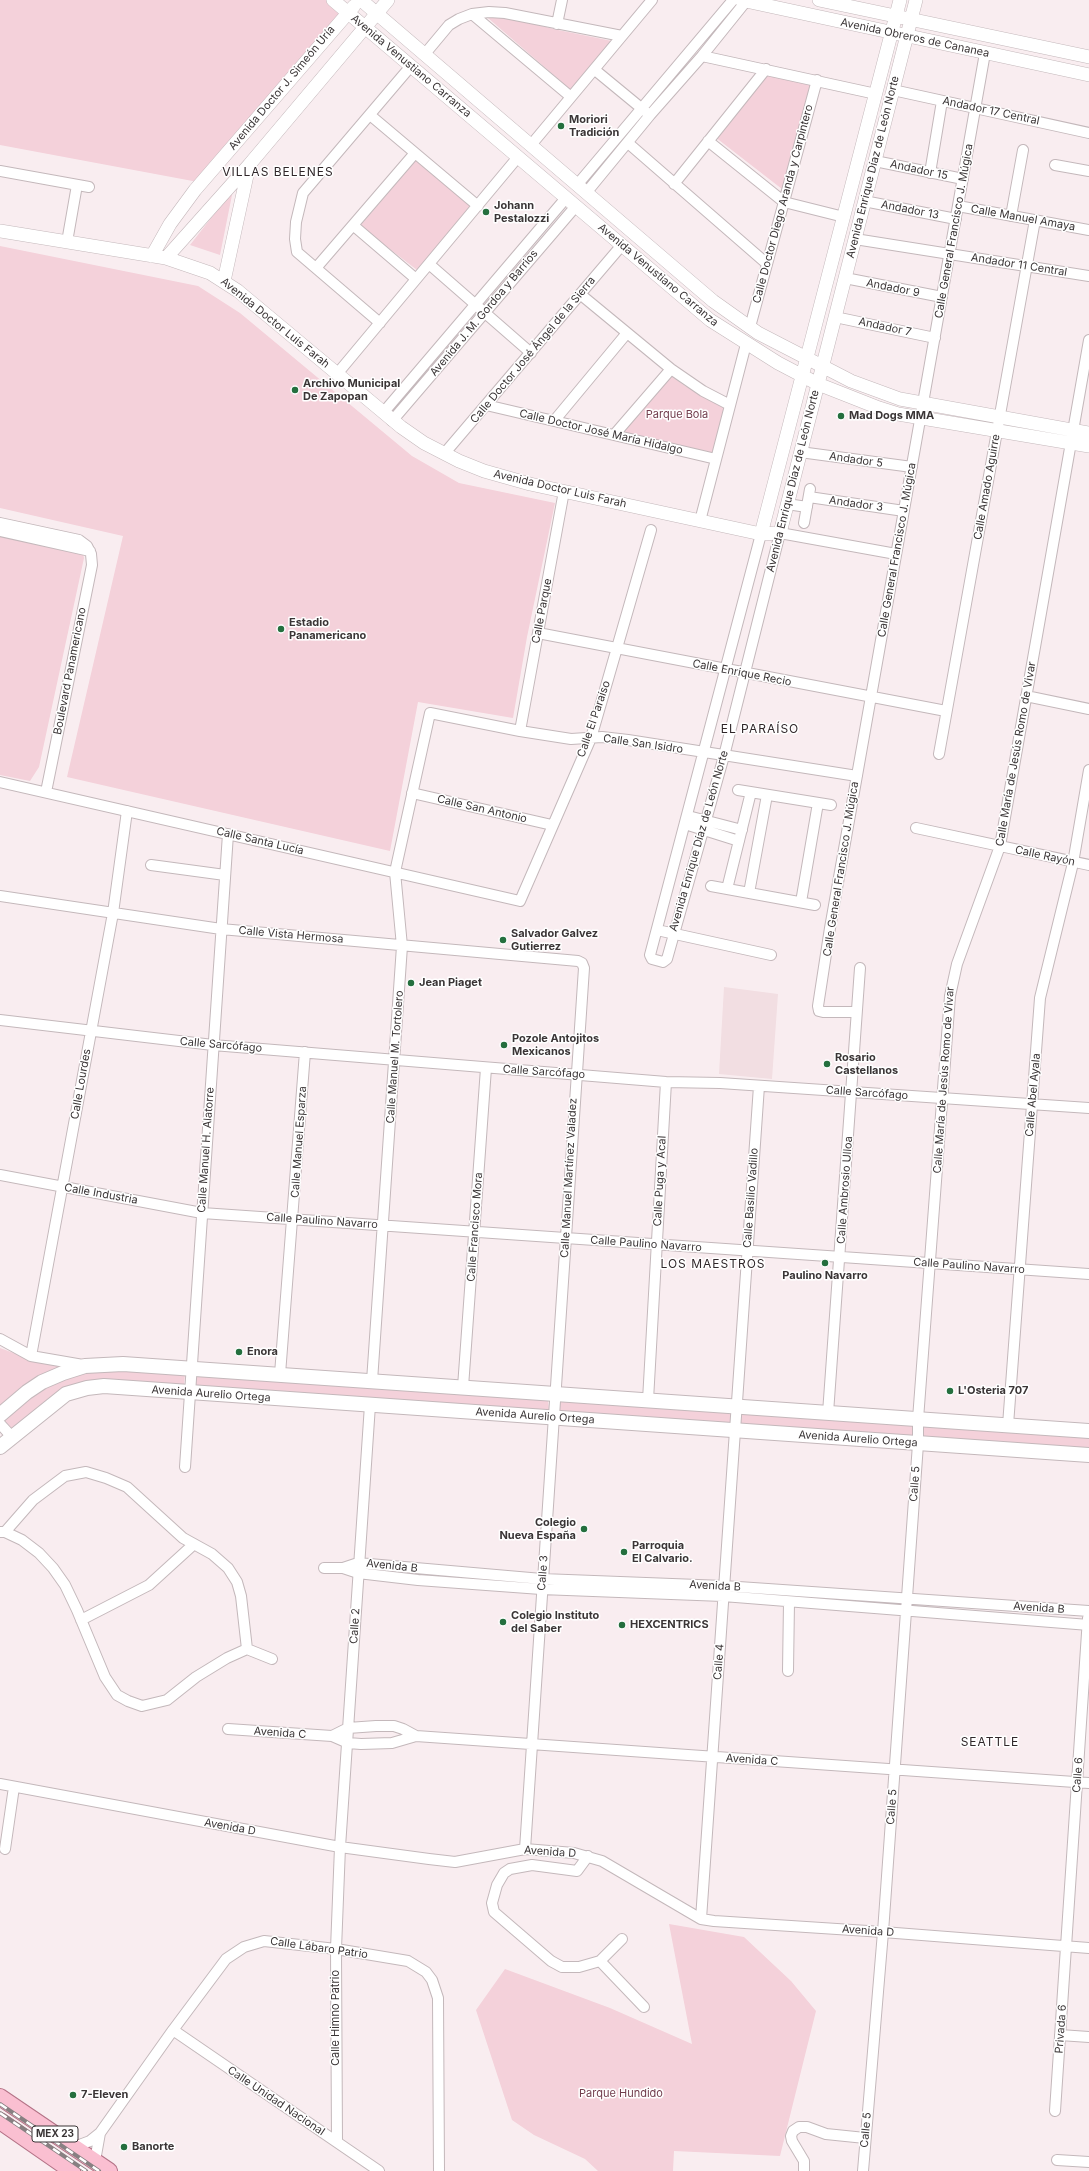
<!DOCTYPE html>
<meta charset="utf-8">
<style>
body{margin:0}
canvas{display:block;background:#f9edf0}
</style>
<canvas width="1089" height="2171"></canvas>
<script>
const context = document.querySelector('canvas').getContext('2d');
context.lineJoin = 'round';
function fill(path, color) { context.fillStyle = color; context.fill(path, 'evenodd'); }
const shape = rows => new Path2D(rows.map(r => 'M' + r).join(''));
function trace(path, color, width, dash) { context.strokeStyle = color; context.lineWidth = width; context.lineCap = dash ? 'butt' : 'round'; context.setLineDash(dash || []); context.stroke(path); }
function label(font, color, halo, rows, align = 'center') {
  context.font = font + ' Inter,sans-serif'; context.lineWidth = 3; context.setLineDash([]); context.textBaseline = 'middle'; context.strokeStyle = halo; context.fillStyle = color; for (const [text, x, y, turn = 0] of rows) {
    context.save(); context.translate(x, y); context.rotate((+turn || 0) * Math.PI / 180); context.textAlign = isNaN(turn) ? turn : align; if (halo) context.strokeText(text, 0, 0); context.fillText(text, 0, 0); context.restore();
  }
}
const built = shape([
 [724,987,778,994,772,1079,719,1074]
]);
const green = shape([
 [0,0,327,0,343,12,198,182,0,145],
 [505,17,558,30,612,41,571,90,488,18],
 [767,72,812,81,782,189,715,137],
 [416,160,471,205,417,270,360,226],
 [233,190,220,255,190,245],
 [0,246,198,286,240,313,412,456,459,483,555,503,527,637,513,718,418,702,390,851,67,777,123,536,0,508],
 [670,375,685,386,726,407,713,453,623,433],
 [0,533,82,550,84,558,39,767,30,781,0,775],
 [0,1348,38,1362,67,1367,0,1410],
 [91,1368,185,1374,184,1384,182,1391,73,1391,13,1435,2,1422,31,1395,51,1384],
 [200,1373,544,1399,548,1401,549,1409,547,1416,194,1389,195,1379],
 [559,1401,730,1410,733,1424,556,1417],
 [746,1412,1089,1437,1089,1454,740,1427,742,1415],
 [669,1924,744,1937,791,1981,816,2011,780,2156,674,2151,673,2171,598,2171,585,2159,534,2135,512,2120,476,2010,505,1969,610,2008,692,2044]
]);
const minor = shape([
 [472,14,571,97],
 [557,24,562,0],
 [424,55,449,25,459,19,472,14,489,12,505,13,622,36],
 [702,56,876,94],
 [595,70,646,112],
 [893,90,1089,133],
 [370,115,478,206],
 [708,141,784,202,844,217],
 [628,143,766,263],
 [531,145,652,0],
 [875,161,963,179],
 [1055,165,1089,171],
 [0,171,89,187],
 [930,173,942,101],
 [674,184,766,69],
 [577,185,733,0],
 [586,193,650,115,702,56,747,0],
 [864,201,956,219],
 [958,206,1089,230],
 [1011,216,1023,150],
 [354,226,416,279],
 [855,239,1089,276],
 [67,242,77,185],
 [429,264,531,353],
 [316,268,415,153],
 [845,278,942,297],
 [580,294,671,369,703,391,730,405],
 [835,317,935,338],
 [380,323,297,252,295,239,296,222,303,193,411,66],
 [750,327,817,80],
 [337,374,518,157],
 [486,405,716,459],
 [383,413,566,198],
 [392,421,576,206],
 [554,421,627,333],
 [614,435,671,369],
 [800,452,912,467],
 [444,454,622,245],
 [809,497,904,511],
 [787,504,807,507],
 [700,521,746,344],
 [0,523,79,540,87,546,91,554,92,565,46,792],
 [804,523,810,489],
 [0,531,90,551],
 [761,534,650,955,652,959,663,962,667,959,724,756,780,533,896,554],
 [538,633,946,711],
 [1026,696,1089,709],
 [520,731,564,491],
 [939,754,1035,220],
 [0,782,520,901,591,738,651,530],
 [738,790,831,805],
 [412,793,552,825],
 [688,816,742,830],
 [685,824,739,841],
 [916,828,1089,865],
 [151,865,225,875],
 [711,886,815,905],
 [727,889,751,792],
 [749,893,767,795],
 [0,896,221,929,578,961,582,963,584,968,525,1849],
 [801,902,818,803],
 [657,930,771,955],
 [856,1012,823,1012,819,1011,818,1006,830,928,985,53],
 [0,1020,213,1045,666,1082,720,1083,1089,1108],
 [0,1175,202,1213,1089,1274],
 [0,1339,31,1356,83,1365],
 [31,1356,113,913,127,811],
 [280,1374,305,1052],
 [372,1381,402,946,395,872,430,713,520,731,571,739,602,737,628,740,857,776],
 [463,1387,486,1068],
 [648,1400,666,1082],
 [828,1413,860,968],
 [0,1424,12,1437],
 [1008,1425,1040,998,1073,863,1089,770],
 [185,1467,228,834],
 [0,1532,5,1532,33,1500,65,1476,86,1472,106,1478,127,1487,183,1538,212,1554,228,1568,237,1582,241,1596,247,1649],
 [5,1532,22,1540,39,1553,53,1568,65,1585,77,1610,105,1677,117,1695,128,1701,142,1706,167,1700,196,1677,227,1658,247,1649,272,1659],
 [324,1568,343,1568,358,1573,418,1580,541,1589,723,1596,1089,1625],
 [343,1568,358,1563,542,1579,724,1586,1089,1611],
 [81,1620,149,1585,194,1544],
 [788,1671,789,1602],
 [228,1729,332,1736,348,1743,361,1744,392,1743,416,1736,1089,1783],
 [332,1736,348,1728,376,1726,394,1726,403,1729,416,1736],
 [0,1784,340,1847,429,1859,455,1862,525,1849,574,1853,602,1861,689,1912,701,1919,714,1921,883,1932,1089,1948],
 [5,1849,14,1787],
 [588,1856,577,1871,532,1865,510,1869,504,1873,497,1885,492,1903,494,1912,551,1961,562,1967,579,1967,600,1961,622,1939],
 [701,1919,759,1086],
 [600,1961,644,2007],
 [173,2030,379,2171],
 [1060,2035,1089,2037],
 [1055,2111,1088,1618],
 [337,2142,336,1949,340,1847,370,1405],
 [74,2147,90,2141,100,2133,173,2030,226,1959,244,1947,264,1941,336,1949,408,1961,426,1972,432,1980,438,1998,439,2171],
 [1057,2160,1089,2162],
 [95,2161,100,2133],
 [804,2171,804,2161,792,2141,791,2136,793,2131,799,2127,807,2127,826,2134,865,2138],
 [863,2171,883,1932,918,1444,918,1419,950,996,957,964,1000,846,1089,340]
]);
const tertiary = shape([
 [333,0,710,320,778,363,818,384,879,408,898,414,1089,446],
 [361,0,713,301,758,333,851,381,900,399,1089,433],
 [741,0,1089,75],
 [819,0,1089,57],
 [0,231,166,258,210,273,238,291,401,427,424,443,459,461,484,471,530,484,761,534,780,533,916,0],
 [152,256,170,224,195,190,354,6],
 [166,258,249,165,388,0],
 [224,281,249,166],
 [761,534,900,0]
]);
const secondary = shape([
 [0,1415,27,1392,42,1382,63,1373,85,1366,123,1364,1089,1431],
 [0,1447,66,1394,87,1388,104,1386,1089,1455]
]);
const primary = shape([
 [0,2097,109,2171],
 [0,2121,72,2171]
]);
const rail = shape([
 [0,2104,99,2171],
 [0,2113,86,2171]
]);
const markers = [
 [561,126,4,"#246f3e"],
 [486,212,4,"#246f3e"],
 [295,390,4,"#246f3e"],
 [841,416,4,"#246f3e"],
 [281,629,4,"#246f3e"],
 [503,940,4,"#246f3e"],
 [411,983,4,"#246f3e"],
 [504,1045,4,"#246f3e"],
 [827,1064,4,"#246f3e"],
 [825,1263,4,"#246f3e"],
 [239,1352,4,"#246f3e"],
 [950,1391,4,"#246f3e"],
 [584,1529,4,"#246f3e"],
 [624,1552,4,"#246f3e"],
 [503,1622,4,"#246f3e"],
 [622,1625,4,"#246f3e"],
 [73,2095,4,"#246f3e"],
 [124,2147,4,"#246f3e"]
];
const shields = [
 [55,2134,46]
];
const shieldNames = [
 ["MEX 23",55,2134]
];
const streetNames = [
 ["Avenida Obreros de Cananea",915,38,12],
 ["Avenida Venustiano Carranza",411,66,40],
 ["Avenida Doctor J. Simeón Uría",282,88,-50],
 ["Andador 17 Central",991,111,12],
 ["Avenida Enrique Díaz de León Norte",873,167,-76],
 ["Andador 15",919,170,12],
 ["Calle Doctor Diego Aranda y Carpintero",783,204,-75],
 ["Andador 13",910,210,11],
 ["Calle Manuel Amaya",1023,218,10],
 ["Calle General Francisco J. Múgica",954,231,-80],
 ["Andador 11 Central",1019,265,9],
 ["Avenida Venustiano Carranza",658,275,40],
 ["Andador 9",893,288,11],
 ["Avenida J. M. Gordoa y Barrios",484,313,-50],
 ["Avenida Doctor Luis Farah",275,323,39],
 ["Andador 7",885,327,12],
 ["Calle Doctor José Ángel de la Sierra",533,350,-50],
 ["Calle Doctor José María Hidalgo",601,432,13],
 ["Andador 5",856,460,8],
 ["Avenida Enrique Díaz de León Norte",793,481,-76],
 ["Calle Amado Aguirre",987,487,-80],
 ["Avenida Doctor Luis Farah",560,489,13],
 ["Andador 3",856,504,8],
 ["Calle General Francisco J. Múgica",897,550,-80],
 ["Calle Parque",542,611,-79],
 ["Boulevard Panamericano",70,671,-79],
 ["Calle Enrique Recio",742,673,11],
 ["Calle El Paraíso",594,719,-71],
 ["Calle San Isidro",643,744,8],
 ["Calle María de Jesús Romo de Vivar",1016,754,-80],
 ["Calle San Antonio",482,809,13],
 ["Calle Santa Lucía",260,841,13],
 ["Avenida Enrique Díaz de León Norte",699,841,-74],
 ["Calle Rayón",1045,856,12],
 ["Calle General Francisco J. Múgica",841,869,-81],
 ["Calle Vista Hermosa",291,935,5],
 ["Calle Sarcófago",221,1045,5],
 ["Calle Manuel M. Tortolero",395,1057,-86],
 ["Calle Sarcófago",544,1072,4],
 ["Calle María de Jesús Romo de Vivar",944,1080,-86],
 ["Calle Lourdes",81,1084,-80],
 ["Calle Sarcófago",867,1093,4],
 ["Calle Abel Ayala",1033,1095,-85],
 ["Calle Manuel Esparza",299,1142,-86],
 ["Calle Manuel H. Alatorre",206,1150,-86],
 ["Calle Manuel Martínez Valadez",569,1178,-87],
 ["Calle Puga y Acal",660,1181,-87],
 ["Calle Ambrosio Ulloa",845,1190,-86],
 ["Calle Industria",101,1194,10],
 ["Calle Basilio Vadillo",751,1198,-86],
 ["Calle Paulino Navarro",322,1221,4],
 ["Calle Francisco Mora",475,1227,-86],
 ["Calle Paulino Navarro",646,1244,4],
 ["Calle Paulino Navarro",969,1266,4],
 ["Avenida Aurelio Ortega",211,1394,4],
 ["Avenida Aurelio Ortega",535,1416,4],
 ["Avenida Aurelio Ortega",858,1439,4],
 ["Calle 5",915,1484,-86],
 ["Avenida B",392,1566,6],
 ["Calle 3",543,1573,-86],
 ["Avenida B",715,1586,3],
 ["Avenida B",1039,1608,4],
 ["Calle 2",355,1626,-87],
 ["Calle 4",719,1662,-86],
 ["Avenida C",280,1733,4],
 ["Avenida C",752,1760,4],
 ["Calle 6",1078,1775,-86],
 ["Calle 5",892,1807,-86],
 ["Avenida D",230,1827,10],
 ["Avenida D",550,1852,4],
 ["Avenida D",868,1931,4],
 ["Calle Lábaro Patrio",319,1948,8],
 ["Calle Himno Patrio",336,2018,-90],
 ["Privada 6",1061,2029,-86],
 ["Calle Unidad Nacional",276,2101,34],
 ["Calle 5",866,2130,-85]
];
const poiNames = [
 ["Moriori",569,120],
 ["Tradición",569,133],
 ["Johann",494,206],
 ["Pestalozzi",494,219],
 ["Archivo Municipal",303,384],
 ["De Zapopan",303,397],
 ["Mad Dogs MMA",849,416],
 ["Estadio",289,623],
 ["Panamericano",289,636],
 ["Salvador Galvez",511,934],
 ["Gutierrez",511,947],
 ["Jean Piaget",419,983],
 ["Pozole Antojitos",512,1039],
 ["Mexicanos",512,1052],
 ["Rosario",835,1058],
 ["Castellanos",835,1071],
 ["Paulino Navarro",825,1276,"center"],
 ["Enora",247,1352],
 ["L'Osteria 707",958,1391],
 ["Colegio",576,1523,"right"],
 ["Nueva España",576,1536,"right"],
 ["Parroquia",632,1546],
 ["El Calvario.",632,1559],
 ["Colegio Instituto",511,1616],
 ["del Saber",511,1629],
 ["HEXCENTRICS",630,1625],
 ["7-Eleven",81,2095],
 ["Banorte",132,2147]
];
const parkNames = [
 ["Parque Bola",677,415],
 ["Parque Hundido",621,2094]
];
const neighbourhoodNames = [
 ["VILLAS BELENES",278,172],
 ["EL PARAÍSO",760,729],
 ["LOS MAESTROS",713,1264],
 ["SEATTLE",990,1742]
];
fill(built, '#f2dee2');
fill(green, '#f4d1da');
trace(minor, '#c4b8bb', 12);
trace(tertiary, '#c4b8bb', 14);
trace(secondary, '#c4b8bb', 16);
trace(primary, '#b47387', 18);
trace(minor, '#fff', 10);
trace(tertiary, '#fff', 13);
trace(secondary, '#fff', 14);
trace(primary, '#fabfd1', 16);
trace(rail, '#888082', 4);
trace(rail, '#fff', 2.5, [8]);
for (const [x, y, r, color] of markers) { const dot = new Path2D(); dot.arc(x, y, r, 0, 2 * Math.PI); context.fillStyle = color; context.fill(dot); trace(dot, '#fff', 1.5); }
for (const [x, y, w] of shields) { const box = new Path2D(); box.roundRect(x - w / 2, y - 8, w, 16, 3); context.fillStyle = '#fff'; context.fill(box); trace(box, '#3a3536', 1); }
label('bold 10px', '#3a3536', null, shieldNames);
label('11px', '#3a3536', '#fff', streetNames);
label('bold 11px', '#3a3536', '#fff', poiNames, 'left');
label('11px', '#723d4d', '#fff', parkNames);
context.letterSpacing = '1px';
label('12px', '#2f2629', '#fff', neighbourhoodNames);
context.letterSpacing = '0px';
</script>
